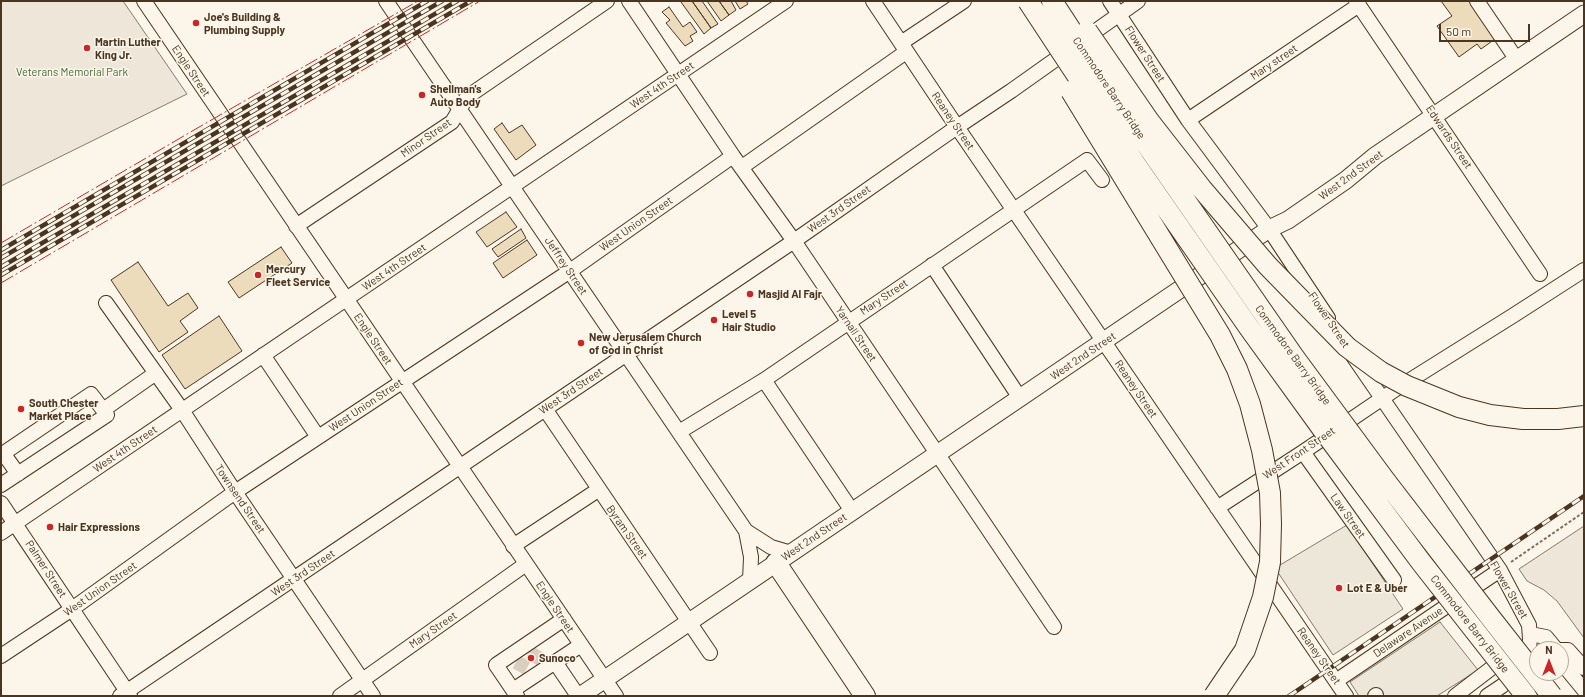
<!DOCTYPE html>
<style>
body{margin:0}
#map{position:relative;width:1585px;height:697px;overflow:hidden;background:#fbf6e9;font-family:Barlow,sans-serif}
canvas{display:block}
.frame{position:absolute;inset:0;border:2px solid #4a3520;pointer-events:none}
.north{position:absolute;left:1529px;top:641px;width:40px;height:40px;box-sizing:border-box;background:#fbf6e9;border:1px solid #b4a999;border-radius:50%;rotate:0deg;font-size:11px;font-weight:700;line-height:16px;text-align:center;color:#4a3520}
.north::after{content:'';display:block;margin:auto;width:14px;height:18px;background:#c62828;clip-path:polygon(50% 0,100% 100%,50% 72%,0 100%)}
.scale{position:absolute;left:1439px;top:24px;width:91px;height:18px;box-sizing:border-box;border:2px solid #4a3520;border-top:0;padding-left:5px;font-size:12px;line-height:14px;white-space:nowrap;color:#4a3520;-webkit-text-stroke:3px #fbf6e9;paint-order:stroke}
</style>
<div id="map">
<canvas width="1585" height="697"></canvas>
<div class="frame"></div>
<div class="north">N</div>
<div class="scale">50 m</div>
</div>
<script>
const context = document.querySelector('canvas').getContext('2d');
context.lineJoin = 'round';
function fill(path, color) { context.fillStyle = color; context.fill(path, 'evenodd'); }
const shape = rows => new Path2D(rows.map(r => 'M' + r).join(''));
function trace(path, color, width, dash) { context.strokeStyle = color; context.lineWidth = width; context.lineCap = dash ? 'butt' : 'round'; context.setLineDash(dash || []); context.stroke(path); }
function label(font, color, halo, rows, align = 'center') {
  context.font = font + ' Barlow,sans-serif'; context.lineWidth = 3; context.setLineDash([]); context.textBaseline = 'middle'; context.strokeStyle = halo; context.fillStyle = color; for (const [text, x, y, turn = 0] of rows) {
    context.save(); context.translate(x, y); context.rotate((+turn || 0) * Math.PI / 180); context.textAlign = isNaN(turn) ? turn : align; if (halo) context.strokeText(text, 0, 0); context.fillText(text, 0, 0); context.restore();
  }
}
const green = shape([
 [1,1,123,1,187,94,1,186,1,1],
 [1584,526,1584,638,1557,601,1544,590,1527,581,1519,569,1584,526]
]);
const parking = shape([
 [1347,525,1403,609,1333,655,1275,568,1347,525],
 [1440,622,1478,670,1437,696,1359,696,1350,682,1440,622]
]);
const building = shape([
 [682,1,692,1,711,28,704,34,681,2,682,1],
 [692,1,702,1,718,24,711,28,692,1],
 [707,1,719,1,729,15,721,21,707,1],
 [719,1,731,1,736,10,729,15,719,1],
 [735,1,746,1,748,4,740,9,735,1],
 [1441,1,1471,1,1495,39,1481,49,1477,44,1459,57,1437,26,1452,16,1441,1],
 [669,7,683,27,690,22,697,32,690,36,693,41,685,46,666,23,670,20,662,12,669,7],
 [502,123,509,133,522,125,536,145,516,160,494,129,502,123],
 [506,212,517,227,487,247,476,232,506,212],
 [521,229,526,238,498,257,492,249,521,229],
 [527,240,537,255,503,278,493,263,527,240],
 [281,247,292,263,239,298,228,282,281,247],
 [138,262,168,306,188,293,198,308,180,321,188,332,159,352,111,280,138,262],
 [219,316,242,351,185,389,162,355,219,316]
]);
const minorTunnel = shape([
 [529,652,542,660],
 [516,662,527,668]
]);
const path = shape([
 [1511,562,1584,512]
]);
const minor = shape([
 [144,1,616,696],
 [386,1,746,531,771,547,791,553],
 [629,1,733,156,794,241,1054,627],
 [873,1,957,127,1346,696],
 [1110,1,1188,120,1269,229,1328,318],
 [1356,1,1540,274],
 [1477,1,1517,60],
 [901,43,964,1],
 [1188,120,1359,5],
 [742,167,906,52],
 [296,226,452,122,467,97,607,1],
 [932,265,1020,398],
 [106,303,182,410,235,492,373,696],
 [263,355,318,437],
 [1353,356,1500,570,1529,625,1530,639,1528,657,1519,670,1502,686,1487,696],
 [764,380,852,511],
 [545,409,710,653],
 [103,410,156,373],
 [679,432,764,380,1087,160,1102,180],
 [1303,452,1394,580],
 [3,453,18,474],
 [1,455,91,394,107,415,1,485],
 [1,503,130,696],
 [1217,508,1303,452,1396,389,1514,315,1584,270],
 [746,531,751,557,750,581],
 [1,533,786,1],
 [513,546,598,490],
 [1530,634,1546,637,1556,649],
 [1561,650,1568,650,1584,668],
 [1,656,72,609,235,492,570,271,733,156],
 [555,662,578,696],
 [1561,662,1584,690],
 [1336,681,1500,570],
 [513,690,581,645],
 [120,696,794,241,957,127,1011,91,1138,1],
 [340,696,526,564],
 [517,696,496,665,564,619],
 [1375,696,1376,695],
 [1455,696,1506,657]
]);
const major = shape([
 [580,696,1269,229,1288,220,1346,180,1375,156,1584,14]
]);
const highway = shape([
 [776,563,865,696]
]);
const rail = shape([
 [1,250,427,1],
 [1,258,442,1],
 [1,267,457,1],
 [1,275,471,1],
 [1289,696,1584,496]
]);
const highwayBridge = shape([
 [1028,1,1136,165,1250,329,1326,434,1421,562,1526,696],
 [1052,1,1133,125,1294,357,1384,479,1490,617,1552,696],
 [1087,31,1149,121,1202,189,1268,266,1347,347,1381,372,1407,386,1459,407,1490,415,1523,419,1558,419,1584,416],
 [1071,91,1220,335,1237,369,1250,404,1262,450,1270,493,1271,524,1270,562,1263,597,1245,650,1214,696]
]);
const power = shape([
 [1,243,194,130,418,1],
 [1,283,480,1]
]);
const markers = [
 [196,23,4,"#c62828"],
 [87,48,4,"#c62828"],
 [422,95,4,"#c62828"],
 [258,275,4,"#c62828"],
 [750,294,4,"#c62828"],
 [714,320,4,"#c62828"],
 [581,343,4,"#c62828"],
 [21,409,4,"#c62828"],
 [50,527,4,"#c62828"],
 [1339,588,4,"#c62828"],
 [531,658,4,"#c62828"]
];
const poiNames = [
 ["Joe's Building &",204,17],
 ["Plumbing Supply",204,30],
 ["Martin Luther",95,42],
 ["King Jr.",95,55],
 ["Shellman's",430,89],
 ["Auto Body",430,102],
 ["Mercury",266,269],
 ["Fleet Service",266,282],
 ["Masjid Al Fajr",758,294],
 ["Level 5",722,314],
 ["Hair Studio",722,327],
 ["New Jerusalem Church",589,337],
 ["of God in Christ",589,350],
 ["South Chester",29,403],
 ["Market Place",29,416],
 ["Hair Expressions",58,527],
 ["Lot E & Uber",1347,588],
 ["Sunoco",539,658]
];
const streetNames = [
 ["Flower Street",1145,54,57],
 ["Mary street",1274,62,-34],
 ["Engle Street",191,71,56],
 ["West 4th Street",662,85,-34],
 ["Commodore Barry Bridge",1109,88,56],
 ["Reaney Street",953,121,56],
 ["Edwards Street",1449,137,56],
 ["Minor Street",426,138,-35],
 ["West 2nd Street",1351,175,-36],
 ["West 3rd Street",839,209,-35],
 ["West Union Street",636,224,-35],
 ["Jeffrey Street",566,266,56],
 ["West 4th Street",394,267,-34],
 ["Mary Street",884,297,-34],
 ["Flower Street",1329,320,56],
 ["Yarnall Street",856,334,56],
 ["Engle Street",373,339,56],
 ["Commodore Barry Bridge",1293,355,54],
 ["West 2nd Street",1083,356,-34],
 ["Reaney Street",1136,389,56],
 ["West 3rd Street",571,391,-34],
 ["West Union Street",366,405,-34],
 ["West 4th Street",125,449,-34],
 ["West Front Street",1299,453,-34],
 ["Townsend Street",240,499,56],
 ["Law Street",1348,516,55],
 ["Byram Street",627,532,55],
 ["West 2nd Street",814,537,-34],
 ["Palmer Street",46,569,57],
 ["West 3rd Street",303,573,-34],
 ["West Union Street",100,589,-35],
 ["Flower Street",1509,590,60],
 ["Engle Street",555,607,56],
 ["Commodore Barry Bridge",1470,624,52],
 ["Mary Street",433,630,-35],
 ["Delaware Avenue",1408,632,-34],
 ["Reaney Street",1319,656,55]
];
const parkNames = [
 ["Veterans Memorial Park",72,72]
];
fill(green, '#ede6d9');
trace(green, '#887966', 1);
fill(parking, '#ede7d9');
trace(parking, '#887966', 1);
fill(building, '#ecdcbc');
trace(building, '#4a3520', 1);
trace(minorTunnel, '#d8cfc1', 14, [14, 7]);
trace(minor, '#4a3520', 16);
trace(major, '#4a3520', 19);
trace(highway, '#4a3520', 22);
trace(path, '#7f6f5c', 2, [3, 2]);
trace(minor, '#fbf6e9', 14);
trace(major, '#fbf6e9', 17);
trace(highway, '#fbf6e9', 20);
trace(rail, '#4a3520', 4.5);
trace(rail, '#fbf6e9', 3, [9]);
trace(highwayBridge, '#4a3520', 22, []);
trace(highwayBridge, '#fbf6e9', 20);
trace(power, '#c62828', 1, [14, 3, 2, 3]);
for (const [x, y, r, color] of markers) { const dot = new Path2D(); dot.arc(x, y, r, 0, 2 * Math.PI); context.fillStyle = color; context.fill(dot); trace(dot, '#fbf6e9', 1.5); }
label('bold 11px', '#4a3520', '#fbf6e9', poiNames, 'left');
label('11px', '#4a3520', '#fbf6e9', streetNames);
label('11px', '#436837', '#fbf6e9', parkNames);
</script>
